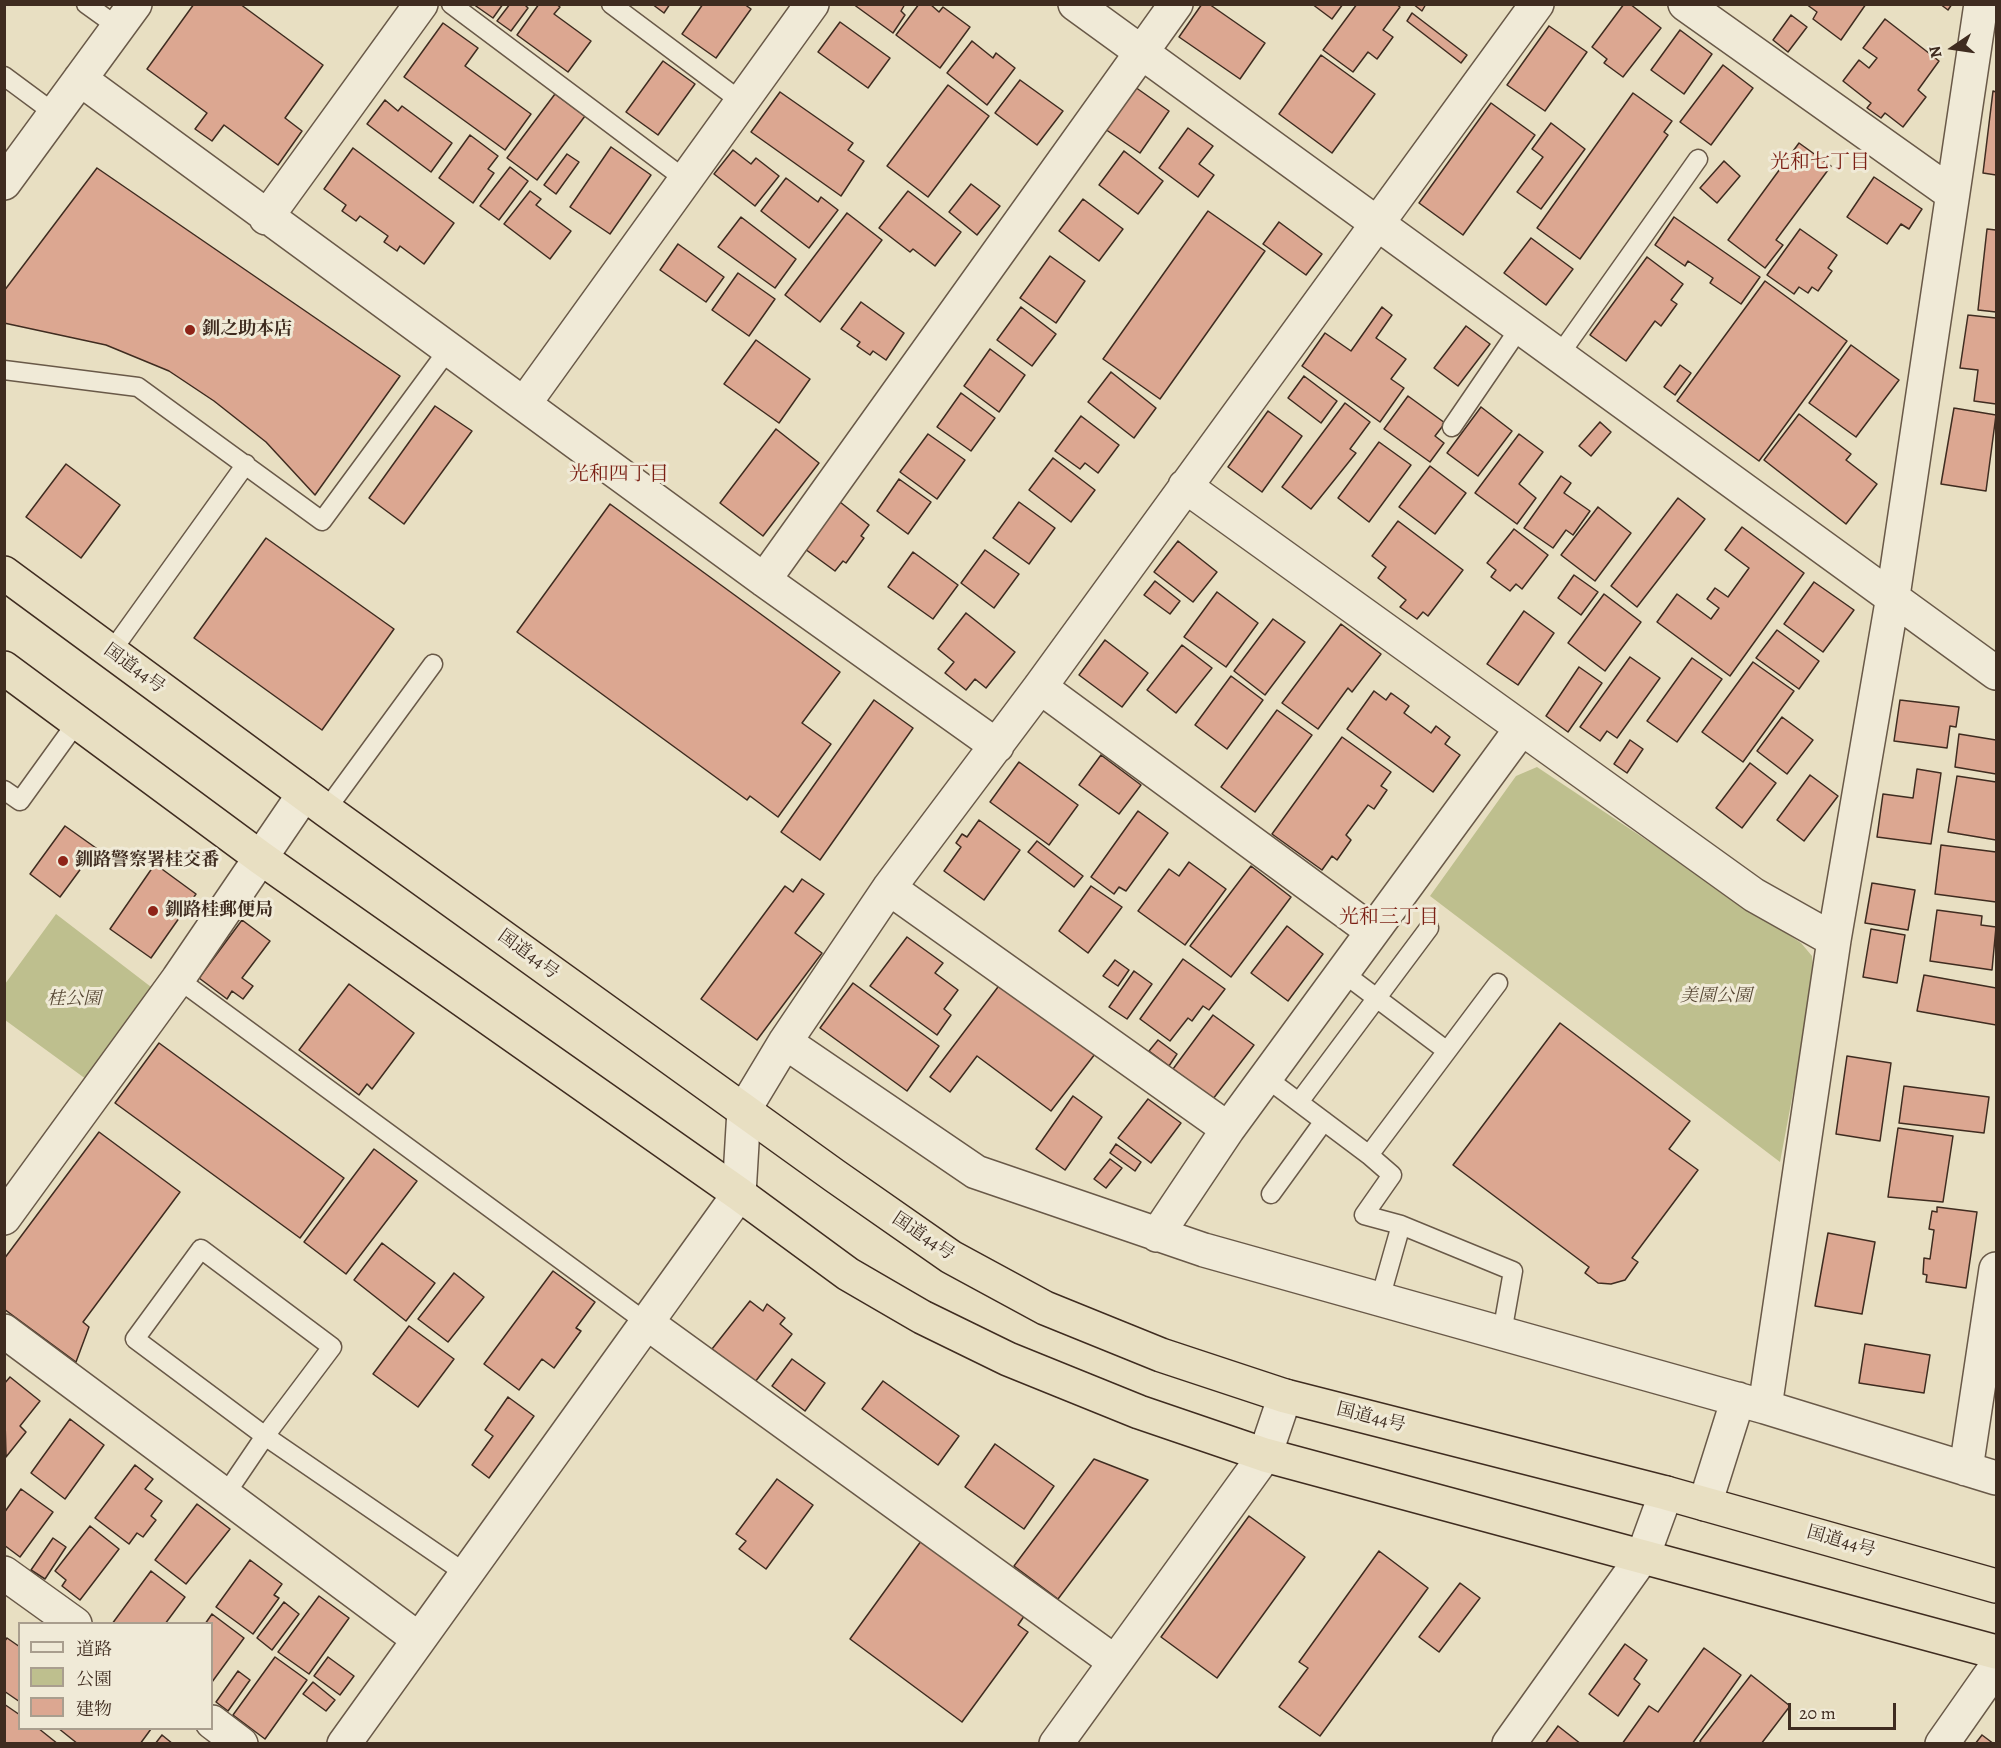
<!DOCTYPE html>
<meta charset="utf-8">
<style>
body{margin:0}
#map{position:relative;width:2001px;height:1748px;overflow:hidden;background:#e8dfc2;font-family:Alegreya,"Noto Serif JP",serif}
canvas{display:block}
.frame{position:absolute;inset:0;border:6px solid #3f2c20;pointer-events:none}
.legend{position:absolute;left:18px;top:1622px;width:195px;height:108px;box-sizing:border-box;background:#f0ead7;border:2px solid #a99e8e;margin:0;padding:8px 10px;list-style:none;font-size:18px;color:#3f2c20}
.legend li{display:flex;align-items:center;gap:12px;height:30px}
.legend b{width:30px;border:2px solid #a99e8e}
.north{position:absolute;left:1923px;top:18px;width:60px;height:60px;-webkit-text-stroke:4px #f0ead7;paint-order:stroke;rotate:257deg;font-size:16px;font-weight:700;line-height:24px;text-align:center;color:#3f2c20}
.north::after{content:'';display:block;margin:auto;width:21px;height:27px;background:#3f2c20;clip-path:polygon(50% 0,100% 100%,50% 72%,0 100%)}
.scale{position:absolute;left:1788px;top:1703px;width:108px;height:27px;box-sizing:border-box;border:3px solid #3f2c20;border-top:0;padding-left:8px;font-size:18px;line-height:21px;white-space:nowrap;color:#3f2c20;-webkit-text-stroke:4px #f0ead7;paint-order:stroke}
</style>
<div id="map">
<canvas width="2001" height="1748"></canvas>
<div class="frame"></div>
<ul class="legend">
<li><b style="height:8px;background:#f0ead7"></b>道路</li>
<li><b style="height:16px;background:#bebf8e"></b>公園</li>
<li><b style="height:16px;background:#dca791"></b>建物</li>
</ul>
<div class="north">N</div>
<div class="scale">20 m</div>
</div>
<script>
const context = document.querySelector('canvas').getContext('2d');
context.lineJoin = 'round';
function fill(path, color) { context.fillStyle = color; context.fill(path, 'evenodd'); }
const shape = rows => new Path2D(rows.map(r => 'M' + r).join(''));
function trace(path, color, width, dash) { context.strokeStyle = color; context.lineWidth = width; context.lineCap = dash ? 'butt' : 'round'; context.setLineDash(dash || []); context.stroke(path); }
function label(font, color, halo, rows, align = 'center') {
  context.font = font + ' Alegreya,"Noto Serif JP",serif'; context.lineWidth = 6; context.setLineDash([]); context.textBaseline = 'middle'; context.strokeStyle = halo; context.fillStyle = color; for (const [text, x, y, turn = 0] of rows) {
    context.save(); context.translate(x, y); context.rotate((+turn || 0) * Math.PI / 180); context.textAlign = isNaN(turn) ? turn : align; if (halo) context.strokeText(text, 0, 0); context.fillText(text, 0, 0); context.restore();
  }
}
const green = shape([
 [1537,767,1801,943,1812,956,1814,981,1780,1162,1430,896,1516,776],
 [56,914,155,990,90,1082,5,1020,5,984]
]);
const building = shape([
 [194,4,240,4,323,65,285,118,302,131,278,165,224,125,212,141,195,129,207,113,147,69,194,4],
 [473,4,503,4,493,18,473,4],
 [510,4,524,4,528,8,511,31,497,21,510,4],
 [539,4,556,4,560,7,554,14,591,41,568,72,517,35,539,4],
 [652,4,670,4,664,13,652,4],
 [703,4,744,4,751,9,716,58,682,34,703,4],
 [853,4,905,4,901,11,905,15,893,33,853,4],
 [919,4,930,4,939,12,943,7,970,27,940,68,896,35,919,4],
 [1202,4,1209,4,1265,43,1240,79,1179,37,1202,4],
 [1312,4,1343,4,1332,19,1312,4],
 [1357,4,1396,4,1400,7,1383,30,1393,37,1377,59,1368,52,1353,72,1323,50,1357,4],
 [1413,4,1426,4,1422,11,1413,4],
 [1624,4,1630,4,1661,28,1623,77,1604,63,1607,59,1592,47,1624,4],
 [1806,4,1866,4,1841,40,1813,19,1817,12,1806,4],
 [1940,4,1952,4,1948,10,1940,4],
 [1412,13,1467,55,1461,63,1407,21,1412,13],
 [1791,15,1807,27,1788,52,1773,40,1791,15],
 [1885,19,1939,61,1918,90,1926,97,1903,127,1885,113,1881,118,1867,108,1871,103,1843,81,1859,60,1869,68,1877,58,1863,48,1885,19],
 [840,22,890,58,868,88,818,52,840,22],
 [443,23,478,48,465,66,531,114,505,150,404,77,443,23],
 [1549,26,1587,52,1545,111,1507,85,1549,26],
 [1680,30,1712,54,1684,94,1651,70,1680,30],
 [972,41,993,58,996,53,1015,68,987,105,947,73,972,41],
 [1321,55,1375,94,1332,153,1279,114,1321,55],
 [663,61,695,84,658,135,626,112,663,61],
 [1723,65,1753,88,1711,145,1680,122,1723,65],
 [1020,80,1063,111,1037,145,995,113,1020,80],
 [948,85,989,116,928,197,887,166,948,85],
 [1135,87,1169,111,1140,153,1105,129,1135,87],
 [1993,91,1996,92,1996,175,1983,173,1993,91],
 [780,92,853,143,848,150,864,161,841,196,751,132,780,92],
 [1633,93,1672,121,1664,132,1668,135,1580,259,1537,228,1633,93],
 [555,94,585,116,537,180,507,158,555,94],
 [385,100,398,111,402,106,452,143,431,172,367,124,385,100],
 [1491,103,1535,135,1463,235,1419,203,1491,103],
 [1551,123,1585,149,1541,209,1517,192,1543,157,1532,149,1551,123],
 [1188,128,1213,146,1199,164,1214,175,1198,197,1159,168,1188,128],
 [470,135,498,156,488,169,494,173,473,203,439,178,470,135],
 [1799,143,1831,166,1776,240,1783,245,1765,268,1728,240,1799,143],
 [611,147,651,175,610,234,570,207,611,147],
 [353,148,454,223,424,264,400,246,397,251,384,242,388,236,360,216,356,221,342,211,346,205,324,189,353,148],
 [733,150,751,164,756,158,779,176,755,206,714,174,733,150],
 [1124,151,1163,181,1138,214,1099,185,1124,151],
 [567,154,579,162,556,194,544,185,567,154],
 [1724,161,1740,176,1717,203,1700,188,1724,161],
 [510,167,528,181,499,220,480,206,510,167],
 [97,168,400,376,315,495,266,442,214,401,169,371,106,345,4,323,4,291,97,168],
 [1874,177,1922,209,1909,229,1901,224,1887,244,1847,217,1874,177],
 [786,178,818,202,821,197,838,210,809,248,761,211,786,178],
 [971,184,1000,206,977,235,949,212,971,184],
 [530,191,541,199,536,205,571,231,550,259,504,224,530,191],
 [908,191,961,232,935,266,913,249,910,252,879,228,908,191],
 [1083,199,1123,229,1099,261,1059,231,1083,199],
 [1208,211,1265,251,1160,399,1103,359,1208,211],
 [847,213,882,240,820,322,785,295,847,213],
 [741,217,796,259,775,288,718,247,741,217],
 [1674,217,1760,277,1741,304,1710,283,1713,278,1688,261,1685,266,1655,245,1674,217],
 [1279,222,1322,254,1306,275,1263,244,1279,222],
 [1800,229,1837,255,1828,268,1832,271,1818,291,1812,287,1808,293,1799,287,1794,294,1767,275,1800,229],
 [1987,229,1996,230,1996,312,1978,310,1987,229],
 [1531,238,1573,269,1546,305,1504,273,1531,238],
 [678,244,724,277,706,302,660,270,678,244],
 [1050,256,1085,281,1056,323,1020,298,1050,256],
 [1647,257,1683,284,1671,300,1677,304,1661,326,1655,321,1626,361,1590,335,1647,257],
 [738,273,775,299,749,336,712,310,738,273],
 [1765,281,1847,341,1759,461,1677,401,1765,281],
 [861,302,904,333,886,360,873,351,870,355,857,346,860,342,841,329,861,302],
 [1021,307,1056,334,1032,366,997,340,1021,307],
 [1382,307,1392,315,1376,338,1406,359,1391,379,1404,388,1380,422,1302,366,1325,333,1351,351,1382,307],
 [1968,315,1996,318,1996,404,1974,401,1978,370,1960,368,1968,315],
 [1466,326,1490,344,1458,386,1434,368,1466,326],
 [756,340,810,379,779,423,724,384,756,340],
 [1851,345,1899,380,1856,437,1809,403,1851,345],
 [990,349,1025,375,999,412,964,386,990,349],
 [1680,365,1691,373,1675,395,1664,387,1680,365],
 [1111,372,1156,408,1134,438,1088,402,1111,372],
 [1304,376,1337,401,1321,423,1288,398,1304,376],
 [961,393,995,418,971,451,937,427,961,393],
 [1408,396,1445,423,1435,436,1444,443,1430,462,1384,429,1408,396],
 [1345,403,1370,422,1350,449,1356,453,1311,509,1282,487,1345,403],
 [435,406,472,431,404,524,369,498,435,406],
 [1481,407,1512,431,1478,476,1447,453,1481,407],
 [1954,408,1996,415,1986,491,1941,484,1954,408],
 [1268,411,1302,436,1262,492,1228,467,1268,411],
 [1799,414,1851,454,1846,460,1877,484,1846,524,1764,460,1799,414],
 [1081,416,1119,445,1098,473,1085,463,1080,469,1055,451,1081,416],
 [1600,422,1611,432,1591,456,1579,446,1600,422],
 [776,429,819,463,763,536,720,503,776,429],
 [928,434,965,460,937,499,900,472,928,434],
 [1519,434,1543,452,1519,484,1536,498,1517,524,1475,493,1519,434],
 [1379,442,1411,465,1369,522,1338,498,1379,442],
 [1053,458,1095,490,1071,522,1029,490,1053,458],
 [66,464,120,505,81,558,26,517,66,464],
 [1430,466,1466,493,1435,534,1399,507,1430,466],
 [1561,476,1571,483,1564,493,1590,511,1573,535,1566,530,1553,548,1524,528,1561,476],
 [899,479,931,502,908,534,877,511,899,479],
 [1678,498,1705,519,1637,607,1611,586,1678,498],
 [840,502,869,525,861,536,864,538,846,563,843,561,835,571,805,549,840,502],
 [1019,502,1055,528,1029,564,993,538,1019,502],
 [610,504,840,672,802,723,831,744,778,817,750,796,747,800,517,632,610,504],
 [1598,507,1631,533,1595,581,1561,555,1598,507],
 [1398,521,1463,570,1428,616,1423,612,1417,619,1400,607,1406,600,1378,578,1386,567,1372,556,1398,521],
 [1742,527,1804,573,1730,676,1657,622,1677,594,1711,619,1719,608,1707,599,1715,588,1728,597,1749,568,1725,550,1742,527],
 [1514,529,1548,555,1522,589,1516,584,1510,591,1491,577,1496,570,1487,563,1514,529],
 [266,538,394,629,322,730,194,638,266,538],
 [1178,541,1217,572,1193,602,1154,572,1178,541],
 [985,550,1019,574,994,608,961,583,985,550],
 [913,552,958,585,933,619,888,587,913,552],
 [1574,575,1598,592,1581,615,1558,598,1574,575],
 [1155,581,1180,601,1170,614,1144,595,1155,581],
 [1814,582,1854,610,1823,652,1784,624,1814,582],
 [1217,592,1258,623,1226,667,1184,637,1217,592],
 [1604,594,1641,622,1605,671,1568,643,1604,594],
 [1524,611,1554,633,1518,685,1487,664,1524,611],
 [966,613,1015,652,986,688,975,679,966,690,945,673,954,662,938,649,966,613],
 [1273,619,1305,642,1265,695,1234,671,1273,619],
 [1341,624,1381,654,1352,692,1348,688,1318,729,1282,703,1341,624],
 [1777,630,1819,661,1799,689,1756,658,1777,630],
 [1105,640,1148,673,1122,707,1079,675,1105,640],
 [1182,645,1212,668,1176,713,1147,690,1182,645],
 [1630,657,1660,678,1617,738,1607,731,1600,741,1580,727,1630,657],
 [1692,658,1722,679,1677,742,1647,721,1692,658],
 [1753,662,1794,691,1743,762,1702,732,1753,662],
 [1579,667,1602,683,1568,732,1546,716,1579,667],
 [1231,676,1263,700,1227,749,1195,725,1231,676],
 [1374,691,1386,700,1391,693,1409,706,1404,713,1431,733,1436,726,1450,737,1445,744,1460,755,1433,792,1347,729,1374,691],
 [874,700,913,728,820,860,781,832,874,700],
 [1900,700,1959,707,1956,727,1950,726,1947,748,1894,741,1900,700],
 [1277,710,1312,735,1255,812,1221,787,1277,710],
 [1782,717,1813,740,1787,774,1757,751,1782,717],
 [1959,734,1996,740,1996,774,1955,767,1959,734],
 [1342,737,1391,772,1381,786,1387,790,1374,809,1368,805,1346,835,1351,840,1337,860,1332,856,1322,870,1272,834,1342,737],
 [1630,740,1643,749,1627,773,1614,764,1630,740],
 [1101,755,1141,785,1119,814,1079,785,1101,755],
 [1019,762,1078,805,1049,845,990,802,1019,762],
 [1750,763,1776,783,1742,828,1716,808,1750,763],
 [1917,769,1941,773,1931,844,1877,837,1883,794,1913,798,1917,769],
 [1810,775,1838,796,1804,841,1777,820,1810,775],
 [1957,776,1996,782,1996,840,1948,832,1957,776],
 [1138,811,1168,833,1126,891,1119,887,1114,894,1091,877,1138,811],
 [979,820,1020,850,984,900,944,871,961,847,956,843,962,834,967,837,979,820],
 [65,826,96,848,60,897,30,874,65,826],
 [1037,841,1083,876,1074,887,1028,852,1037,841],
 [1941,845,1996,852,1996,902,1935,894,1941,845],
 [1189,862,1226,889,1185,945,1138,911,1169,869,1179,876,1189,862],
 [155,864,196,894,151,958,110,929,155,864],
 [1251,866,1291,897,1231,977,1190,946,1251,866],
 [802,879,824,894,795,933,822,953,757,1040,701,999,785,886,793,892,802,879],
 [1872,883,1915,890,1908,930,1865,923,1872,883],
 [1091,886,1122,907,1088,953,1059,931,1091,886],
 [1937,910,1982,916,1981,925,1996,927,1992,970,1930,961,1937,910],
 [242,920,270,941,242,978,253,986,243,999,232,991,227,999,199,978,242,920],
 [1287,926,1323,954,1288,1001,1251,973,1287,926],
 [1871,929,1905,935,1897,983,1863,977,1871,929],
 [907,937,943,963,935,973,958,990,944,1009,951,1015,937,1035,870,986,907,937],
 [1183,959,1225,989,1209,1010,1203,1006,1192,1021,1188,1018,1170,1041,1140,1019,1183,959],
 [1115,960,1129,970,1118,986,1103,976,1115,960],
 [1134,971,1152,984,1127,1019,1109,1007,1134,971],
 [1924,975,1996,988,1996,1025,1917,1011,1924,975],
 [853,983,939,1046,907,1091,820,1028,853,983],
 [1001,983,1095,1054,1051,1111,977,1056,950,1092,930,1077,1001,983],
 [349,984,414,1033,372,1089,367,1084,359,1095,299,1050,349,984],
 [1213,1015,1254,1045,1213,1099,1173,1069,1213,1015],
 [1560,1023,1690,1121,1669,1149,1698,1170,1632,1258,1638,1262,1625,1280,1611,1284,1598,1283,1585,1273,1589,1267,1453,1165,1560,1023],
 [1158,1040,1177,1054,1169,1066,1149,1051,1158,1040],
 [159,1043,344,1178,300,1238,115,1103,159,1043],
 [1847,1056,1891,1063,1880,1141,1836,1134,1847,1056],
 [1904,1086,1989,1097,1984,1133,1899,1123,1904,1086],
 [1073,1096,1102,1117,1065,1170,1036,1149,1073,1096],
 [1148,1099,1181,1123,1151,1163,1118,1138,1148,1099],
 [1898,1128,1953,1136,1943,1202,1888,1197,1898,1128],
 [99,1132,180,1192,83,1322,89,1327,76,1362,4,1309,4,1259,99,1132],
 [1116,1144,1141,1162,1135,1171,1110,1153,1116,1144],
 [374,1149,417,1181,346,1274,304,1242,374,1149],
 [1110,1159,1122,1168,1106,1188,1094,1179,1110,1159],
 [1937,1207,1977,1212,1966,1288,1926,1282,1927,1275,1923,1274,1924,1258,1930,1259,1934,1230,1929,1229,1932,1211,1937,1212,1937,1207],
 [1828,1233,1875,1242,1862,1314,1815,1306,1828,1233],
 [382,1243,435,1283,406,1321,354,1280,382,1243],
 [553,1271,595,1302,576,1328,581,1331,554,1368,542,1359,519,1390,484,1364,553,1271],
 [454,1273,484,1297,448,1342,418,1319,454,1273],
 [750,1301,763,1311,767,1304,785,1318,780,1324,792,1334,755,1382,712,1349,750,1301],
 [409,1326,454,1359,418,1407,373,1374,409,1326],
 [1865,1344,1930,1355,1924,1393,1859,1383,1865,1344],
 [792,1359,825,1383,805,1411,772,1386,792,1359],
 [10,1377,40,1401,20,1426,26,1432,6,1457,4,1384,10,1377],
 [883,1381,959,1436,938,1465,862,1409,883,1381],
 [508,1397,534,1416,489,1478,472,1465,493,1436,485,1430,508,1397],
 [70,1419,104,1445,65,1499,31,1473,70,1419],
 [995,1444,1054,1486,1024,1529,965,1487,995,1444],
 [1094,1459,1148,1480,1058,1599,1014,1566,1094,1459],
 [135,1465,153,1479,145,1489,162,1501,151,1516,156,1520,143,1537,137,1533,129,1544,95,1518,135,1465],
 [777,1479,813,1505,766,1569,739,1549,746,1541,736,1534,777,1479],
 [21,1489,53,1512,20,1557,4,1545,4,1513,21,1489],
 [197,1504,230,1529,186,1584,155,1560,197,1504],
 [1249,1516,1305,1557,1217,1678,1161,1637,1249,1516],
 [90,1526,119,1549,80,1600,62,1586,66,1580,55,1571,90,1526],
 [924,1537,1027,1612,1018,1625,1028,1632,962,1722,850,1639,924,1537],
 [53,1538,66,1547,45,1579,31,1570,53,1538],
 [1379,1551,1428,1588,1320,1736,1279,1707,1308,1668,1299,1662,1379,1551],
 [250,1560,282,1584,274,1595,279,1598,253,1634,216,1607,250,1560],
 [151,1571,185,1597,165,1624,112,1624,151,1571],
 [1460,1583,1480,1598,1439,1652,1419,1637,1460,1583],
 [319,1596,349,1618,309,1674,278,1652,319,1596],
 [284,1602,299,1614,272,1650,257,1638,284,1602],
 [212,1614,244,1638,212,1682,212,1624,205,1624,212,1614],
 [7,1638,20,1647,20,1702,4,1691,4,1642,7,1638],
 [1625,1644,1647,1660,1634,1679,1640,1684,1618,1716,1589,1694,1625,1644],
 [1704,1648,1741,1675,1692,1744,1622,1744,1649,1706,1658,1712,1704,1648],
 [275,1657,307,1680,265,1739,233,1715,275,1657],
 [328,1657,354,1676,340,1695,314,1676,328,1657],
 [238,1671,250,1680,228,1711,216,1702,238,1671],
 [1751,1675,1790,1706,1761,1744,1702,1744,1700,1741,1751,1675],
 [313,1682,335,1700,326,1711,303,1694,313,1682],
 [4,1704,20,1715,20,1728,38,1728,58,1744,4,1744,4,1704],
 [1558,1726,1581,1744,1545,1744,1558,1726],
 [58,1728,150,1728,151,1729,140,1744,78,1744,58,1728],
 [162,1735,173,1744,155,1744,162,1735],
 [1982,1735,1994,1744,1975,1744,1982,1735]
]);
const service = shape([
 [86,4,118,27],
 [451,4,686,180],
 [611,4,742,102],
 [4,76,54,113],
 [1560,354,1698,159],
 [4,370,138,387,322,521,448,350],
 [1452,427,1521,326],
 [111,652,246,464],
 [4,790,20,801,77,722],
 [326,810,433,664],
 [1342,972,1447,1051],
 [178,979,647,1323],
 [1265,1077,1369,1155,1498,983],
 [1299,1102,1429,928],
 [1369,1155,1392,1175,1364,1215,1401,1225,1513,1271,1502,1333],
 [1271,1194,1324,1121],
 [201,1249,332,1347,265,1436,135,1339,201,1249],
 [1380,1299,1401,1225],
 [225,1495,265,1436,465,1573]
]);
const minor = shape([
 [1075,4,1996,673],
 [1685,4,1951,193],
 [80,79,764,580,997,746],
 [4,183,135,4],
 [266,218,421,4],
 [524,404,812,4],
 [1185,486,1754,895,1834,940],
 [764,580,1176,4],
 [1040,687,1372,931],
 [889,888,1228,1129],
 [785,1042,976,1172,1204,1250,1765,1407,1996,1478],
 [4,1218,178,979,304,794],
 [1157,1235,1228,1129,1521,729],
 [647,1323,1115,1662],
 [4,1331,417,1638],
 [1765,1407,1834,940,1893,596,1981,4],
 [1966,1469,1996,1269],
 [1705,1504,1738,1399],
 [4,1573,75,1624],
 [212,1722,241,1744],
 [344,1744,739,1194,744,1110,785,1042,889,888,1040,687,1537,4],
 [1056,1744,1265,1455,1285,1396],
 [1509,1744,1643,1556,1666,1493],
 [1942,1744,1996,1667]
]);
const trunk = shape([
 [4,573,326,810,835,1176,951,1257,1045,1308,1161,1355,1285,1396,1666,1493,1996,1586],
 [4,668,261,858,739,1194,848,1274,922,1317,1008,1359,1139,1412,1265,1455,1996,1652]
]);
const markers = [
 [190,330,6,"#8f2418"],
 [63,861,6,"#8f2418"],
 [153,911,6,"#8f2418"]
];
const poiNames = [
 ["釧之助本店",202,330],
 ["釧路警察署桂交番",75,861],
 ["釧路桂郵便局",165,911]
];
const streetNames = [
 ["国道44号",134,669,36],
 ["国道44号",528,955,36],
 ["国道44号",923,1237,34],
 ["国道44号",1371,1418,14],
 ["国道44号",1841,1542,16]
];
const parkNames = [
 ["美園公園",1716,997],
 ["桂公園",74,1000]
];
const neighbourhoodNames = [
 ["光和七丁目",1820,163],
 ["光和四丁目",619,475],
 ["光和三丁目",1389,918]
];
fill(green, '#bebf8e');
fill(building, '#dca791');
trace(building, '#3f2c20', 1.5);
trace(service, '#695948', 21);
trace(minor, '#695948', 36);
trace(trunk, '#3f2c20', 36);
trace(service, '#f0ead7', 18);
trace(minor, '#f0ead7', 33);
trace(trunk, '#e8dfc2', 33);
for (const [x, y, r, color] of markers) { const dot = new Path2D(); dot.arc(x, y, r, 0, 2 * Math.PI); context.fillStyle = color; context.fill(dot); trace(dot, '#f0ead7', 2); }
label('bold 18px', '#3f2c20', '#f0ead7', poiNames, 'left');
label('18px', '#3f2c20', '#f0ead7', streetNames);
label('italic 18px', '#584936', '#f0ead7', parkNames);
label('20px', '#7a1f14', '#f0ead7', neighbourhoodNames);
</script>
